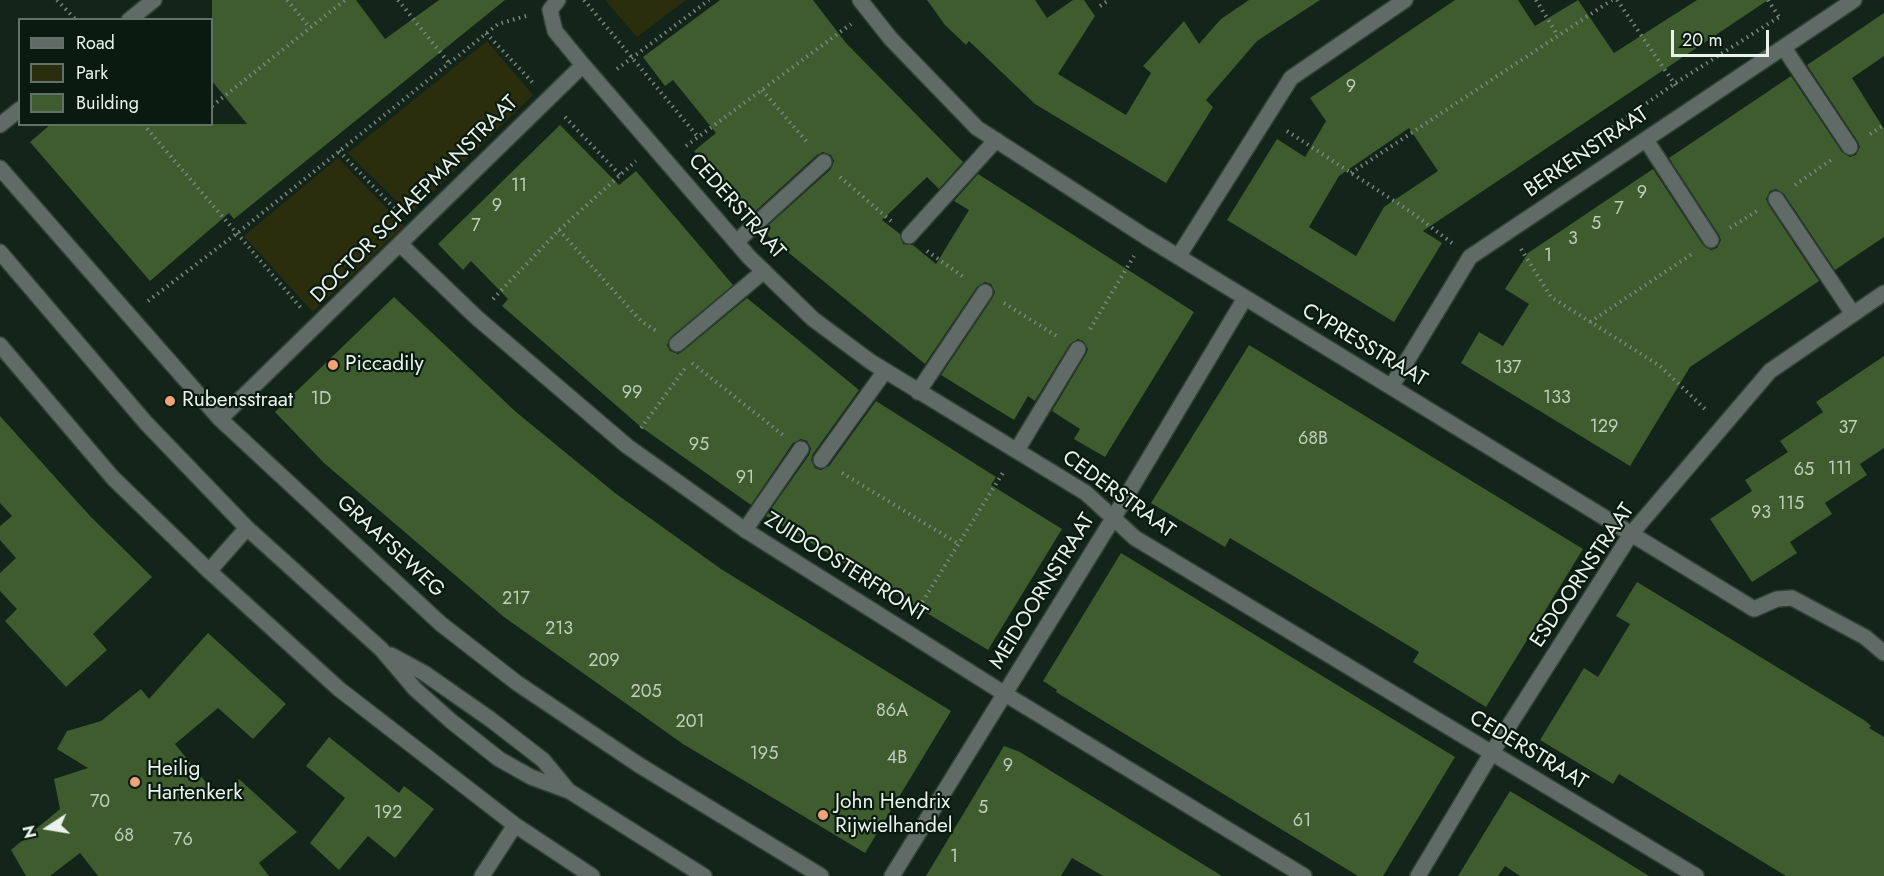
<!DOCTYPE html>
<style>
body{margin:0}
#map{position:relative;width:1884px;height:876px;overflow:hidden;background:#13241a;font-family:Jost,sans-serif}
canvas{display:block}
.legend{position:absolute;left:18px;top:18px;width:195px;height:108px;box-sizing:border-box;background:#0a1a11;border:2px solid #637169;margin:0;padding:8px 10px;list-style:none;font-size:18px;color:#e9f3ec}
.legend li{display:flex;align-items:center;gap:12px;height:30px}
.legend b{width:30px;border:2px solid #637169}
.north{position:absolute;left:18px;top:798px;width:60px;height:60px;-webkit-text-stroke:4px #0a1a11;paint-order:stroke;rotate:258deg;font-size:16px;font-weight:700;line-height:24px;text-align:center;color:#e9f3ec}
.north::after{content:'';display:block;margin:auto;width:21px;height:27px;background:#e9f3ec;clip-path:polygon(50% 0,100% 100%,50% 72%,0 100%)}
.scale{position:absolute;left:1671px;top:30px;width:98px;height:27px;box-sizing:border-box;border:3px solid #e9f3ec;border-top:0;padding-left:8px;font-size:18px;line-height:21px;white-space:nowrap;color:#e9f3ec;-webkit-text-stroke:4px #0a1a11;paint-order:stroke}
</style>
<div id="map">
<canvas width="1884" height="876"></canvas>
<ul class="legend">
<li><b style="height:8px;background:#606b68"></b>Road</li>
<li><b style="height:16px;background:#2b2e0d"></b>Park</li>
<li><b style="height:16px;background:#3e5c2d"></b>Building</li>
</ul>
<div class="north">N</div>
<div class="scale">20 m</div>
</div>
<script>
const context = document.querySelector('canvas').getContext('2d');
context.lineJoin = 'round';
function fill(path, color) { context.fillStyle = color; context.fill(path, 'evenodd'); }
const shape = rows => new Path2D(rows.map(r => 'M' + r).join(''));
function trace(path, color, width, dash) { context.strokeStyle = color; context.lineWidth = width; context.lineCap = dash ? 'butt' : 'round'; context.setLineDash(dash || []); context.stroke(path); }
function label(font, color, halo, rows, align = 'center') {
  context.font = font + ' Jost,sans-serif'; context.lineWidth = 4.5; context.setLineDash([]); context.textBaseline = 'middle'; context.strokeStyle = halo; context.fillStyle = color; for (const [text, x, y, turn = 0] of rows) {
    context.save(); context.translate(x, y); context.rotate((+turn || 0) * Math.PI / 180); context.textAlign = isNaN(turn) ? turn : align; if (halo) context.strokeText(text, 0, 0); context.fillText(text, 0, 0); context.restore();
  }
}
const green = shape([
 [605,0,686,0,637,37],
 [487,41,533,95,410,214,348,153],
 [338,158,404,226,313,312,244,236]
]);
const building = shape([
 [212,0,356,0,385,39,439,0,505,0,234,219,229,213,150,281,30,142,51,124,247,124,212,81],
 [720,0,813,0,846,43,963,162,939,189,927,177,882,220,900,234,903,244,913,245,936,264,969,210,954,201,978,174,1194,312,1105,457,1074,439,1080,429,1052,411,1086,354,1088,349,1083,341,1078,339,1070,344,1035,401,1028,396,1014,420,941,375,993,297,995,292,991,284,985,282,977,287,925,364,762,231,831,169,834,161,831,155,823,152,817,155,750,216,694,151,716,133,673,80,665,86,643,57],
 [927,0,1035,0,1047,18,1073,0,1084,0,1095,16,1058,74,1126,115,1151,73,1143,66,1184,21,1199,44,1221,19,1249,0,1320,0,1257,41,1206,100,1213,107,1166,183,1035,104,969,41,966,45,945,25],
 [1455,0,1518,0,1535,26,1578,0,1614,53,1697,0,1768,0,1423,231,1442,243,1394,322,1227,220,1277,139,1305,157,1326,121,1310,98],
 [1409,128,1438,171,1384,207,1356,256,1309,227,1339,176],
 [1884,13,1884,56,1852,78,1884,129,1884,237,1835,270,1784,194,1776,189,1770,191,1766,199,1768,204,1819,281,1690,367,1630,466,1461,363,1479,332,1503,346,1529,304,1505,289,1528,253,1653,169,1703,245,1711,250,1717,248,1721,240,1719,235,1669,158,1791,76,1842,152,1850,157,1856,155,1860,147,1858,142,1807,65],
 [560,125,619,185,636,171,733,285,671,337,667,345,670,351,678,354,683,351,747,298,859,390,813,454,811,460,815,468,821,470,829,466,876,401,996,477,991,485,1062,529,988,650,766,516,809,455,811,449,807,441,801,439,793,443,751,505,641,427,502,306,508,299,471,261,463,270,438,244],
 [394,297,516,412,615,493,721,569,951,711,865,853,683,744,504,617,324,463,275,412],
 [1249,345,1583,549,1486,707,1413,662,1419,652,1325,595,1230,538,1225,547,1151,503],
 [1884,356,1884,448,1860,464,1867,475,1825,503,1832,514,1790,542,1797,553,1752,582,1710,519,1752,491,1745,480,1788,452,1780,441,1823,412,1816,402],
 [0,416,90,516,152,577,93,634,107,650,66,687,5,621,17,609,0,591,0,573,16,558,0,540,0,526,12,516,0,503],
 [1121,553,1455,757,1383,876,1358,876,1056,692,1057,690,1043,681],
 [1637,582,1864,720,1871,726,1869,728,1884,737,1884,876,1786,876,1619,774,1613,784,1540,740,1584,668,1598,677,1630,624,1616,616],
 [208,633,286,704,253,739,218,708,175,744,221,801,239,779,297,832,259,863,269,876,98,876,80,853,50,876,26,876,11,850,60,809,54,779,88,768,57,749,67,731,101,721,141,689,149,699],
 [329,737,399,793,404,786,434,809,395,858,368,836,339,870,310,843,345,798,306,766],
 [1004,746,1020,752,1222,876,1103,876,1072,858,1061,876,926,876],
 [1510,791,1581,834,1649,876,1520,876,1505,866,1498,876,1458,876]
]);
const path = shape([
 [57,0,76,20],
 [287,0,310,28],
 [398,0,449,63],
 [584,0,698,137],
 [1536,0,1558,36],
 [1617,0,1676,86],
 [1768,0,1779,17],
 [1100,6,1109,0],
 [486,33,533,83],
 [617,69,709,0],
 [762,90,808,143],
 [212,106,345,0],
 [565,117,620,175],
 [143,124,301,308],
 [1287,131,1411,212,1452,243],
 [1870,134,1884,125],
 [686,146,851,24],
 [339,151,398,212],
 [1563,162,1674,84,1779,17],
 [1351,173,1612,0],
 [840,177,891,221],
 [1795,185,1831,160],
 [1730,228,1757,211],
 [559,230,641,321,658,332],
 [1521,249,1551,297,1660,366,1707,411],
 [927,251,965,278],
 [493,299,559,230,636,161],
 [148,301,236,234,498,24,526,16],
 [1004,303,1058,337],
 [1590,322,1692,254],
 [1090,329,1134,256],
 [692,363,783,435],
 [641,428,686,367],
 [842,473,957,543],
 [916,612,1004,471]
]);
const service = shape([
 [1784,48,1850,147],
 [1646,140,1711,240],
 [1776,199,1853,314],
 [909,236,996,140],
 [736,242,824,162],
 [677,344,764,271],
 [918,392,985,292],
 [1017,450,1078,349],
 [821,460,885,371],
 [745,530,801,449]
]);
const minor = shape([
 [860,0,891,39,977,128,1146,237,1754,609,1777,599,1792,598,1865,637,1884,653],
 [129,20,154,0],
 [583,65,749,257,813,319,871,362,1086,493,1135,538,1696,876],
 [0,125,20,109],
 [0,168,220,419,441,624,517,683,639,765,821,876],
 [401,245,476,317,627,446,745,530,1005,694,1304,876],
 [1178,257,1291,78,1405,0],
 [0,345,113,478,209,571,339,689,515,825,592,876],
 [1391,387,1470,257,1854,0],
 [220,419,583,65,555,31,550,10,558,0],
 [209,571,247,528],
 [482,876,515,825],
 [892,876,1114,517,1245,298],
 [1418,876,1491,754,1631,534,1770,371,1884,293]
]);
const tertiary = shape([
 [0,252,146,423,247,528,381,649,415,689,451,721,499,759,531,777,569,791,704,876],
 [391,655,424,673,490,719,543,760,567,789]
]);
const markers = [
 [333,365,6,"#f0a378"],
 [170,401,6,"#f0a378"],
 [135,782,6,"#f0a378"],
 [823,815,6,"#f0a378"]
];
const numberNames = [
 ["9",1351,88],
 ["11",519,187],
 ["9",1642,194],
 ["9",497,207],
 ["7",1619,210],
 ["5",1596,225],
 ["7",476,227],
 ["3",1573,240],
 ["1",1548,257],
 ["137",1508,369],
 ["99",632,394],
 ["133",1557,399],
 ["1D",321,400],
 ["129",1604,428],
 ["37",1848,429],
 ["68B",1313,440],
 ["95",699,446],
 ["111",1840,470],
 ["65",1804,471],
 ["91",745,479],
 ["115",1791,505],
 ["93",1761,514],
 ["217",516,600],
 ["213",559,630],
 ["209",604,662],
 ["205",646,693],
 ["86A",892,712],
 ["201",690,723],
 ["195",764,755],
 ["4B",897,759],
 ["9",1008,767],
 ["70",100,803],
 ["5",983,809],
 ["192",388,814],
 ["61",1302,822],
 ["68",124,837],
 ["76",183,841],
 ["1",954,858]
];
const streetNames = [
 ["BERKENSTRAAT",1587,153,-34],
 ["DOCTOR SCHAEPMANSTRAAT",415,200,-45],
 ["CEDERSTRAAT",736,207,48],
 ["CYPRESSTRAAT",1364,346,31],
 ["CEDERSTRAAT",1118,495,36],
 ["GRAAFSEWEG",390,547,43],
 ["ZUIDOOSTERFRONT",845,568,32],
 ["ESDOORNSTRAAT",1583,576,-56],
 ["MEIDOORNSTRAAT",1043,592,-58],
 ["CEDERSTRAAT",1528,751,31]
];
const poiNames = [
 ["Piccadily",345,365],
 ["Rubensstraat",182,401],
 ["Heilig",147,770],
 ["Hartenkerk",147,794],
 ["John Hendrix",835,803],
 ["Rijwielhandel",835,827]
];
fill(green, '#2b2e0d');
fill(building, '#3e5c2d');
trace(service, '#314137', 18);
trace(minor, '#314137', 18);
trace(tertiary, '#314137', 18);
trace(path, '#7a877f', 4, [1.5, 4.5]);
trace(service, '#606b68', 15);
trace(minor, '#606b68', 15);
trace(tertiary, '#606b68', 15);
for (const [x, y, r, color] of markers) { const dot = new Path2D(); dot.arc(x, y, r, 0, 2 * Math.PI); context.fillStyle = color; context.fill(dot); trace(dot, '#0a1a11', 2); }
label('18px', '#becdbc', null, numberNames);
label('21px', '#e9f3ec', '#0a1a11', streetNames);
label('21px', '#e9f3ec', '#0a1a11', poiNames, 'left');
</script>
